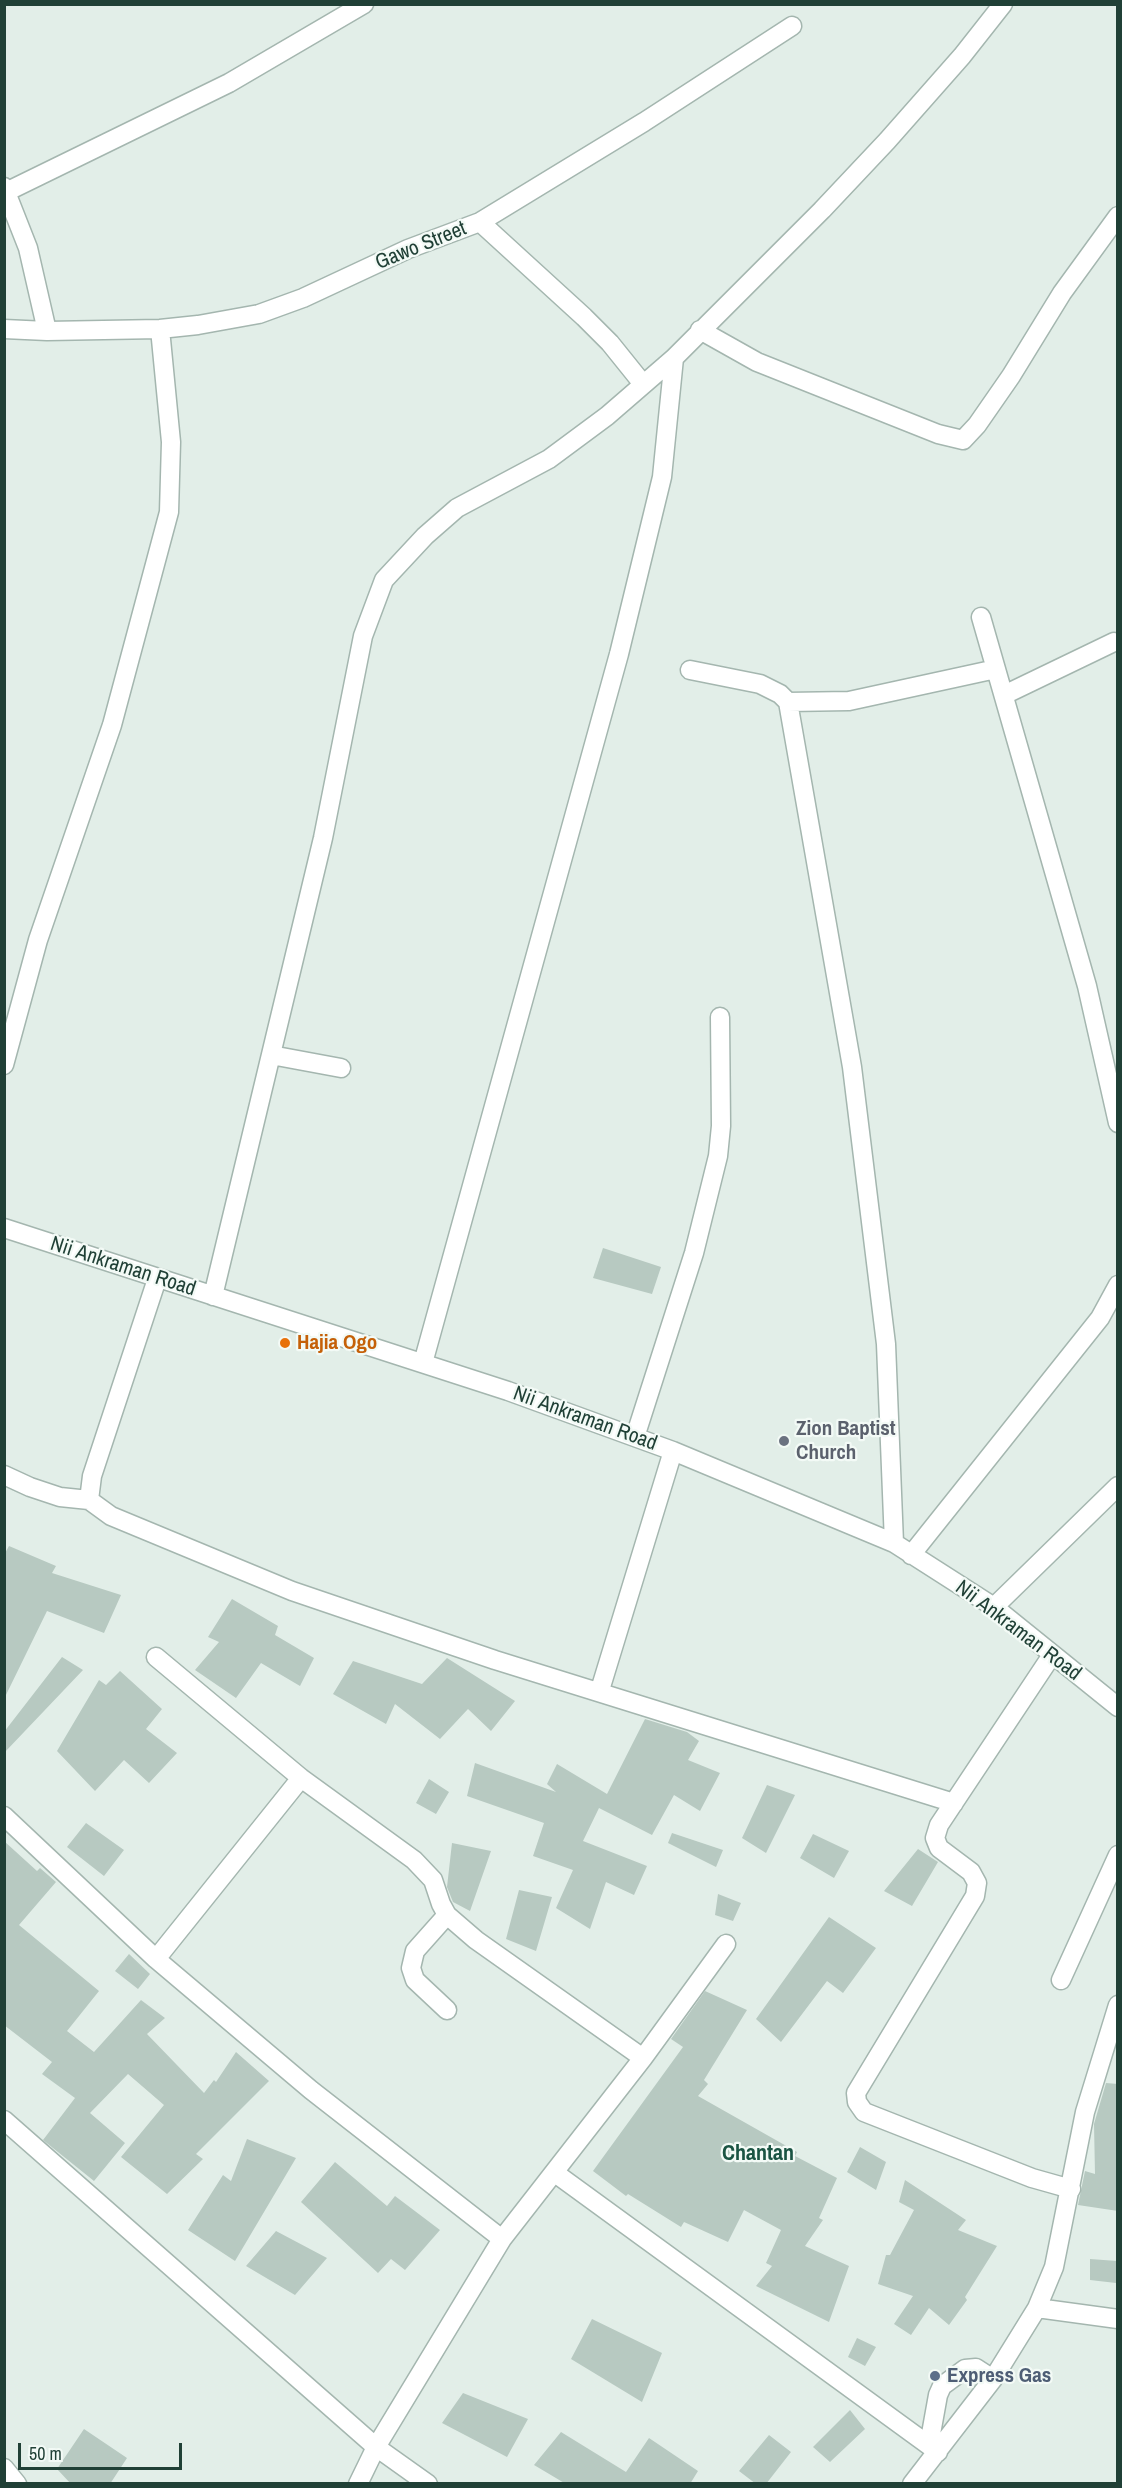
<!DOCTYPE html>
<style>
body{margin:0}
#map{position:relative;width:1122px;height:2488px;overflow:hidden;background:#e2eee8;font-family:"Archivo Narrow",sans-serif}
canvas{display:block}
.frame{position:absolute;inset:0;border:6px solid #204036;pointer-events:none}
.scale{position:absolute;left:18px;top:2443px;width:164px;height:27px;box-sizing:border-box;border:3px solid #204036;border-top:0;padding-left:8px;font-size:18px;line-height:21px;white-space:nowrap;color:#204036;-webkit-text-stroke:4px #f3faf6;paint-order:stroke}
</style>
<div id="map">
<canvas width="1122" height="2488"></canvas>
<div class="frame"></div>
<div class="scale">50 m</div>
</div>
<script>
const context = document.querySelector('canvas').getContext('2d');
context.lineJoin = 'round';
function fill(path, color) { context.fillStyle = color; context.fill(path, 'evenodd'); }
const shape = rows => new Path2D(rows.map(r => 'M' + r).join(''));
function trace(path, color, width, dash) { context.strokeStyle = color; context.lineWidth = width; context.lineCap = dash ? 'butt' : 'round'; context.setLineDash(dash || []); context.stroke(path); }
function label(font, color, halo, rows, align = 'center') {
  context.font = font + ' "Archivo Narrow",sans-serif'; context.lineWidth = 4.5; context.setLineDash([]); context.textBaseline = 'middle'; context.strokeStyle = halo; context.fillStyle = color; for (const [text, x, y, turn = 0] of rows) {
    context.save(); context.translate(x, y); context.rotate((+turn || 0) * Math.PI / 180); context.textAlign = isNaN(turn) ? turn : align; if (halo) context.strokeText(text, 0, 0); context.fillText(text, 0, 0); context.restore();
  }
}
const building = shape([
 [603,1248,661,1267,652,1294,593,1278],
 [9,1546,56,1566,52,1573,121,1595,104,1633,47,1611,4,1699,4,1555],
 [232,1599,278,1626,275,1635,314,1658,300,1686,261,1663,236,1698,195,1670,219,1642,208,1637],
 [62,1657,83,1670,5,1752,4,1732],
 [447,1658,515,1701,491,1731,468,1709,440,1739,395,1704,386,1724,333,1694,353,1661,422,1684],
 [120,1671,162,1709,146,1729,177,1753,149,1783,124,1760,95,1791,57,1751,99,1680,106,1685],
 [645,1719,687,1732,699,1741,688,1760,720,1773,700,1811,674,1795,652,1835,599,1808,583,1841,647,1866,634,1895,606,1882,590,1929,556,1908,573,1870,533,1856,544,1823,467,1796,475,1763,556,1792,547,1784,557,1764,607,1794],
 [429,1779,449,1792,436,1814,416,1803],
 [767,1785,795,1795,766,1853,742,1838],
 [86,1823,124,1850,104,1876,67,1847],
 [672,1833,723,1850,716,1867,668,1843],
 [813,1834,849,1851,834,1878,800,1858],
 [4,1841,37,1871,40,1868,56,1882,19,1925,99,1991,67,2031,94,2052,141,2000,165,2018,147,2034,204,2093,214,2080,216,2082,236,2052,269,2081,196,2154,203,2159,167,2194,121,2157,164,2105,128,2074,90,2113,125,2143,94,2181,43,2140,75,2098,42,2074,52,2062,4,2025],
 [452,1843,491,1851,470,1911,453,1902,447,1887],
 [918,1849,938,1862,912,1906,884,1891],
 [519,1890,552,1897,536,1951,506,1939],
 [718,1894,741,1903,733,1921,715,1915],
 [829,1917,876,1948,843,1993,827,1981,781,2042,756,2019],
 [129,1954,150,1974,138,1989,115,1971],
 [705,1991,747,2010,704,2080,708,2084,698,2096,797,2152,795,2156,837,2178,819,2218,823,2220,805,2246,849,2266,829,2322,756,2286,772,2266,766,2263,781,2230,744,2210,728,2242,684,2222,681,2227,628,2194,626,2196,593,2171,683,2047,671,2039],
 [1106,2083,1118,2084,1118,2211,1078,2205,1085,2171,1095,2174,1094,2124],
 [247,2139,296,2158,235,2261,188,2230,223,2175,231,2181],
 [860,2147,886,2162,876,2190,847,2172],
 [335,2162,387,2206,395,2196,440,2230,405,2270,391,2259,378,2273,301,2202],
 [905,2180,966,2220,958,2230,997,2246,965,2297,967,2300,949,2325,929,2308,911,2335,894,2324,913,2296,878,2284,886,2255,890,2255,914,2210,899,2202],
 [276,2231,327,2258,295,2295,246,2266],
 [1090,2259,1117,2261,1116,2283,1090,2280],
 [592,2319,662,2353,642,2402,571,2359],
 [857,2338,876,2347,865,2366,848,2357],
 [463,2393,528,2419,507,2457,442,2423],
 [850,2410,865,2429,830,2462,813,2447],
 [84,2429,127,2458,110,2484,71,2484,57,2469],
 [561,2432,626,2472,649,2438,698,2471,690,2484,566,2484,534,2465],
 [769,2435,791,2452,766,2484,756,2484,739,2471]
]);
const minor = shape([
 [4,187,28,248,47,331],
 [8,191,229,83,364,4],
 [480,222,584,317,610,343,643,384],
 [4,329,47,331,160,329,198,325,259,314,303,298,408,249,480,222,644,122,792,26],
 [700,330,757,362,938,434,963,440,977,425,1011,376,1062,293,1118,216],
 [674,358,822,210,887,141,962,56,1003,4],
 [981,617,1087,986,1118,1123],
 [690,670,760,684,780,694,788,702,852,1067,886,1344,894,1543],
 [1004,695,1114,642],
 [788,702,849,701,996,669],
 [271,1055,341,1068],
 [4,1065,38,940,112,725,169,512,171,442,160,329],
 [4,1228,508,1391,673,1451,894,1543,994,1607,1118,1707],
 [157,1279,92,1476,89,1500,111,1516,292,1591,495,1660,954,1803],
 [213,1296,323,838,363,636,384,580,425,536,457,508,549,459,607,416,674,358,662,477,619,654,423,1363],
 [635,1437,694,1253,718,1156,721,1126,720,1017],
 [4,1475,30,1487,60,1497,89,1500],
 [911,1555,1100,1318,1118,1285],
 [994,1607,1118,1486],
 [1052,1655,939,1825,935,1838,939,1848,971,1872,977,1883,975,1896,856,2093,857,2102,864,2112,1032,2178,1071,2189],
 [156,1657,301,1778,414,1860,433,1880,441,1904,447,1915,476,1940,643,2058],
 [600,1690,673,1451],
 [4,1816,156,1959,311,2090,502,2239],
 [447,1915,415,1951,411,1968,415,1980,447,2010],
 [156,1959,301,1778],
 [1061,1980,1118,1855],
 [4,2120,376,2447,428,2484],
 [555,2173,938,2452],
 [1037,2308,1118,2319],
 [929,2445,938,2395,942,2386,965,2369,976,2368,993,2379],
 [4,2468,17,2484],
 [358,2484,376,2447,502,2239,643,2058,726,1944],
 [912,2484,993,2379,1037,2308,1054,2267,1085,2112,1118,2005]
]);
const markers = [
 [285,1343,6,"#e8710a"],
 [784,1441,6,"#6b7280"],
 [935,2376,6,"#5c6f8a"]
];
const streetNames = [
 ["Gawo Street",421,246,-22],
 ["Nii Ankraman Road",123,1267,18],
 ["Nii Ankraman Road",585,1419,20],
 ["Nii Ankraman Road",1018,1631,37]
];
const foodNames = [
 ["Hajia Ogo",297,1343]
];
const worshipNames = [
 ["Zion Baptist",796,1429],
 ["Church",796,1453]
];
const serviceNames = [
 ["Express Gas",947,2376]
];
const neighbourhoodNames = [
 ["Chantan",758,2154]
];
fill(building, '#b7c9c1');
trace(minor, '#a4b6af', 21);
trace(minor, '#fff', 18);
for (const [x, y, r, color] of markers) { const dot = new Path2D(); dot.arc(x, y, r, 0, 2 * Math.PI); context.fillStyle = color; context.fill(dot); trace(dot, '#f3faf6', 2); }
label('21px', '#204036', '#f3faf6', streetNames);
label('bold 21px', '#c56008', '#f3faf6', foodNames, 'left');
label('bold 21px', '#5b616d', '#f3faf6', worshipNames, 'left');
label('bold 21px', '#4e5e75', '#f3faf6', serviceNames, 'left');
label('bold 22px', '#1a5443', '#f3faf6', neighbourhoodNames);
</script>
